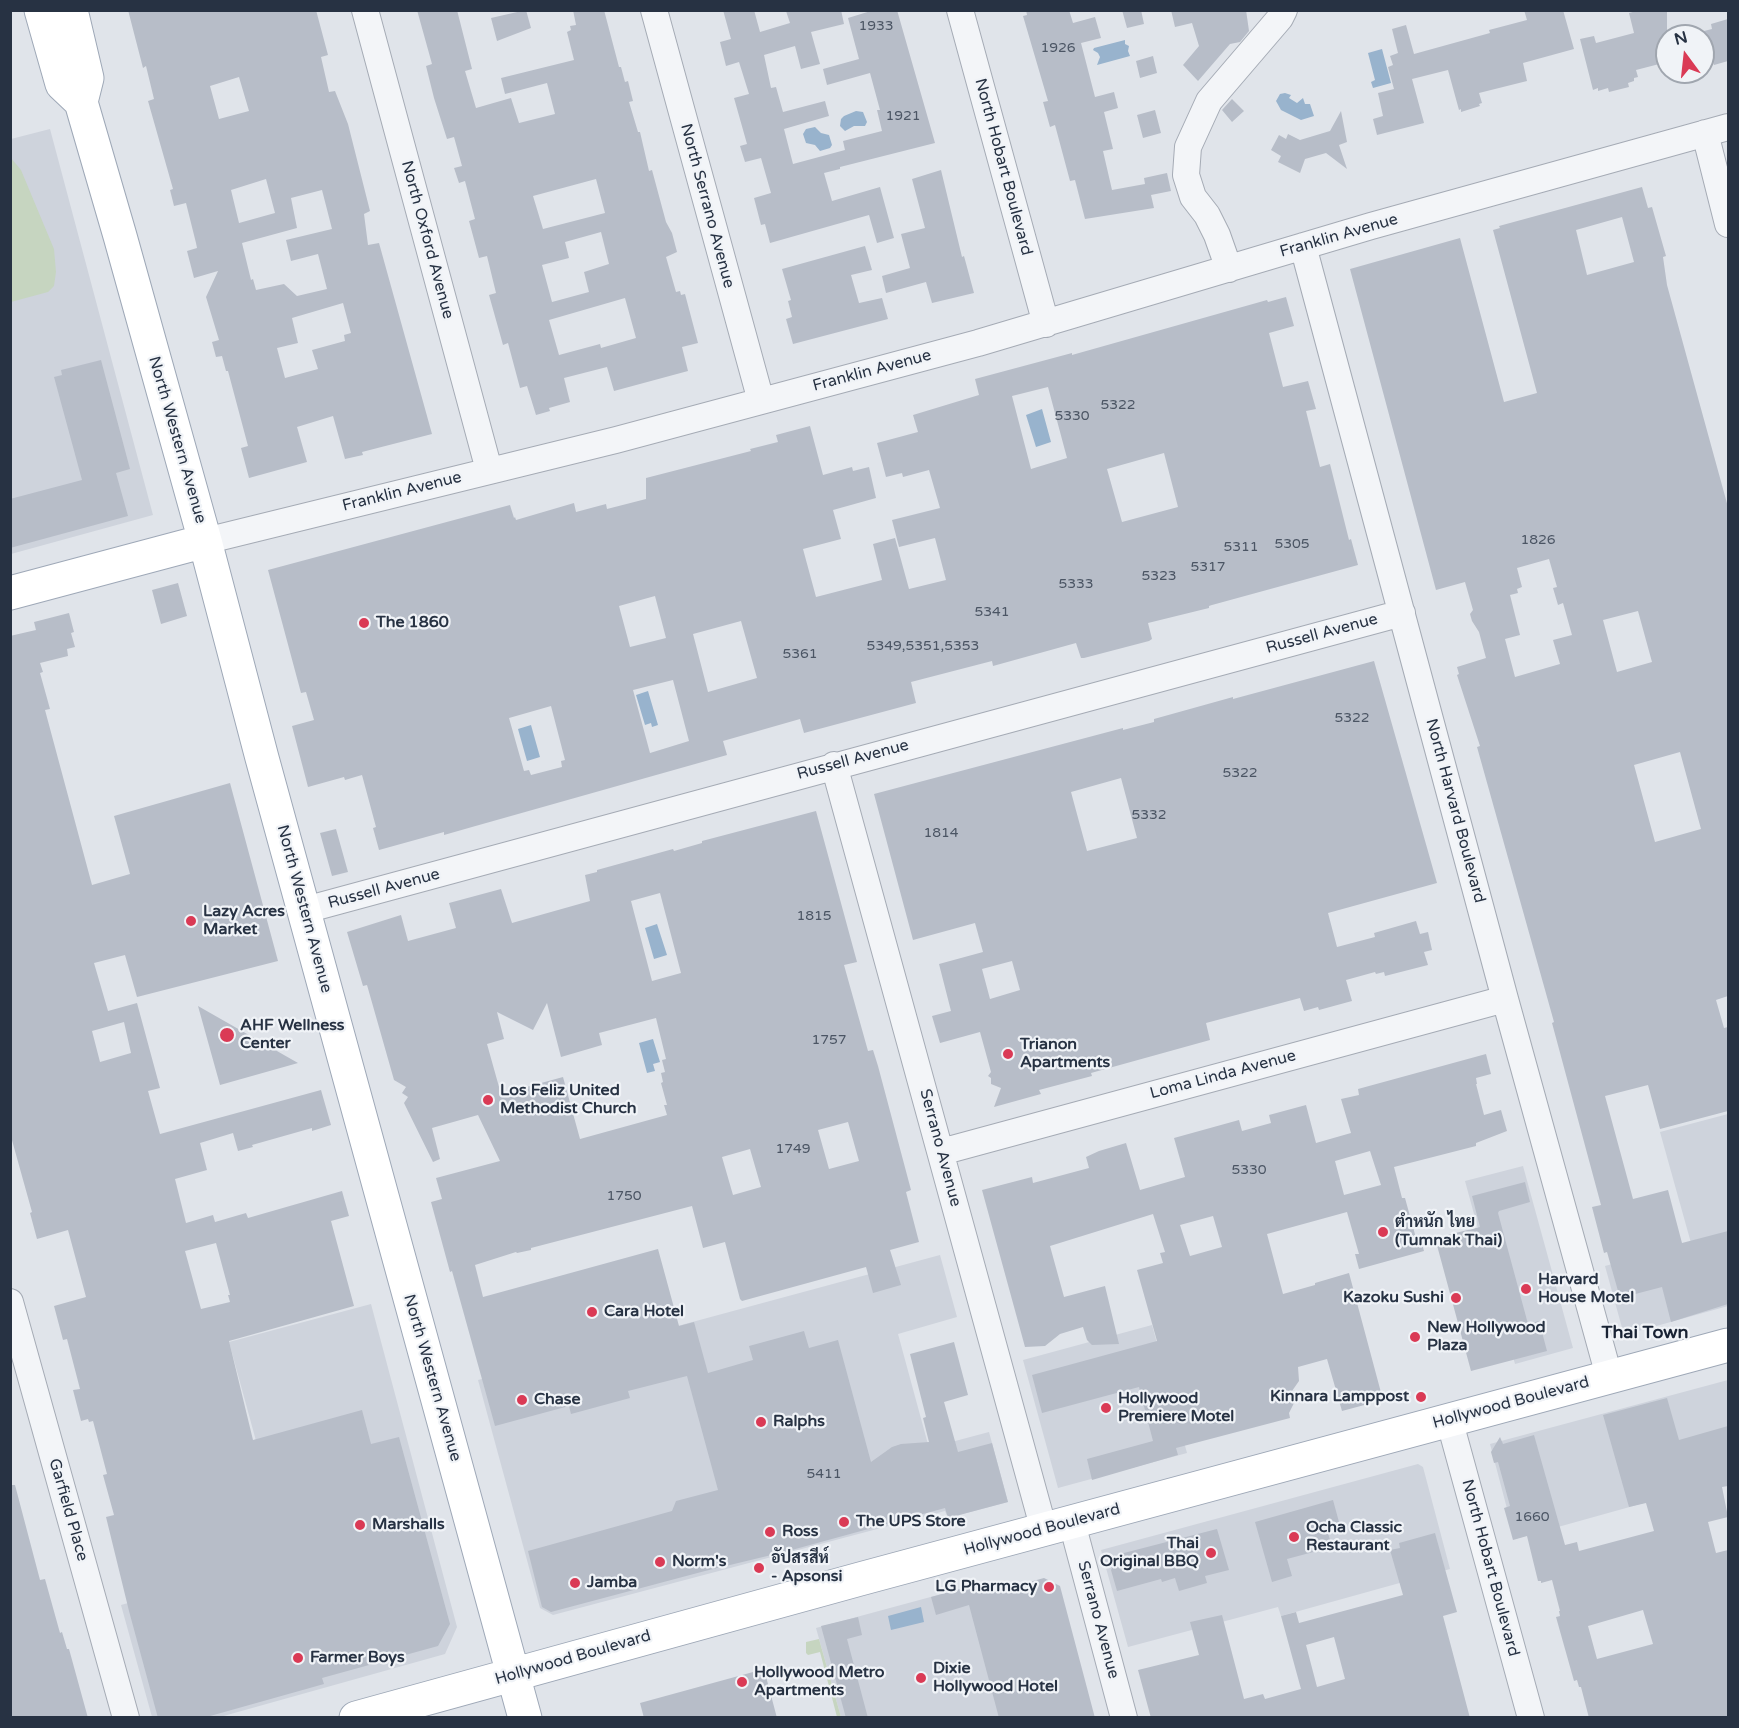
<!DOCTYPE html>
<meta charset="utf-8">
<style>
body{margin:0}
#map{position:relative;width:1739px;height:1728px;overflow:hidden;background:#e0e4ea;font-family:"Varela Round",sans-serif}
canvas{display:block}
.frame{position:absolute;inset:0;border:12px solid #273243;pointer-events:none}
.north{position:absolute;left:1655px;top:24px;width:60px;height:60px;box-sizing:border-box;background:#f0f3f7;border:2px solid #a0a6af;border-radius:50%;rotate:345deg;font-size:16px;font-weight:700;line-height:24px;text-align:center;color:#273243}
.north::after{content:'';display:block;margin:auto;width:21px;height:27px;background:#da3a55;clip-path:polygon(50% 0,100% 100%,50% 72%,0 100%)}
</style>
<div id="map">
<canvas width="1739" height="1728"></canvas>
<div class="frame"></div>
<div class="north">N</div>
</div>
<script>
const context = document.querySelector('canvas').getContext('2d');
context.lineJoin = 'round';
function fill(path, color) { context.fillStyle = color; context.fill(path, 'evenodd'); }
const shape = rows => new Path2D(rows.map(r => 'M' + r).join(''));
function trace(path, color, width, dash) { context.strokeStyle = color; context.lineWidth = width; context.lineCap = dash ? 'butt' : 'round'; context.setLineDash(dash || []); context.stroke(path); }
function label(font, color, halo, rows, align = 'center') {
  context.font = font + ' "Varela Round",Sarabun,sans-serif'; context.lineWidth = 4.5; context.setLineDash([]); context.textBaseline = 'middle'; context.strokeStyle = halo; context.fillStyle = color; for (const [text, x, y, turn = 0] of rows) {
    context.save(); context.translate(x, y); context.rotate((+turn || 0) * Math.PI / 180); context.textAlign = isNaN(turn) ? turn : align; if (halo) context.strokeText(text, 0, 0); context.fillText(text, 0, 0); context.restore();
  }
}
const built = shape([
 [50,129,153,515,11,554,11,139],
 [1728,1114,1728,1306,1624,1335,1605,1266,1691,1243,1660,1132],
 [1523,1166,1573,1348,1515,1364,1465,1181],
 [940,1255,957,1317,898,1334,929,1448,989,1432,1008,1502,948,1518,945,1511,553,1615,540,1608,478,1380],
 [371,1304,457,1627,445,1654,220,1717,152,1717,121,1605,288,1558,229,1342],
 [1152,1325,1187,1453,1058,1488,1023,1360],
 [1728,1380,1728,1485,1671,1501,1669,1496,1515,1539,1490,1444],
 [1418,1464,1423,1467,1450,1569,1281,1616,1278,1607,1128,1647,1101,1550],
 [986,1582,1023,1717,841,1717,816,1628]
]);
const green = shape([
 [11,158,21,170,54,249,56,272,54,286,48,292,11,302],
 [819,1639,841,1717,837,1717,820,1652,808,1655,806,1653,806,1642]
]);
const water = shape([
 [1125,40,1125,44,1129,46,1128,51,1130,56,1097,65,1100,57,1098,53,1093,50,1094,48],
 [1382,49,1391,83,1373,88,1371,82,1375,80,1368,53],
 [1285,93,1291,95,1289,98,1297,103,1303,98,1305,104,1310,104,1314,116,1301,120,1281,110,1276,101,1280,94],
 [856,111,863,112,867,122,865,126,854,126,845,131,840,126,841,119,844,116],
 [815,127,821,133,829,135,832,145,830,148,820,151,815,145,806,143,803,134,806,129],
 [1042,409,1051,442,1036,447,1026,415],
 [648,691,658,725,652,727,651,723,645,725,636,695],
 [531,725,540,757,527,761,518,729],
 [657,924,667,955,654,959,645,928],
 [653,1039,660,1062,653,1064,655,1071,647,1073,639,1043],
 [921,1607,924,1622,891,1630,888,1616]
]);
const building = shape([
 [128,10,316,10,328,55,321,57,329,92,335,91,348,124,370,211,364,214,368,245,379,243,432,434,362,452,363,455,345,459,333,416,297,427,307,462,249,478,241,448,248,446,228,371,226,371,222,356,216,357,212,342,219,340,206,297,218,271,194,278,187,251,197,248,196,243,186,203,174,206,170,190,173,189,148,101,154,99,146,66,143,68],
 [239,77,249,111,219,119,210,86],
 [266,179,275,213,239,223,231,190],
 [322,190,332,229,286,240,291,261,318,254,327,289,297,296,284,284,256,290,253,279,251,280,242,243,297,228,291,198],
 [343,303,351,333,344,335,345,341,312,350,318,369,285,378,277,348,298,343,292,318],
 [417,10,457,10,472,69,465,71,476,108,511,98,519,123,555,114,547,83,505,94,501,78,574,60,567,32,571,30,570,26,576,25,573,10,604,10,619,67,621,67,625,82,628,81,633,101,629,102,638,132,640,132,649,171,652,170,666,222,672,233,677,252,666,257,676,292,680,291,681,295,685,294,698,343,682,347,688,371,614,391,607,367,564,378,570,402,549,408,550,411,536,415,527,386,520,388,508,343,503,345,489,295,496,293,487,256,479,258,469,221,475,219,465,181,459,183,454,168,462,166,454,137,447,139,434,98,426,66,432,64],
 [596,179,605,213,543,229,533,196],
 [601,232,609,264,584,272,589,292,552,302,542,265,569,258,565,242],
 [625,298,636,338,601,348,600,344,559,355,549,320],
 [526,10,531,28,497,41,491,18],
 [723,10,754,10,760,32,790,23,786,11,841,10,844,24,811,32,820,64,801,69,795,46,764,55,771,88,776,87,783,112,825,101,829,116,784,129,793,164,845,150,843,141,882,131,877,110,880,110,870,73,827,85,823,69,859,59,848,18,874,10,897,10,935,143,840,167,840,169,824,173,832,201,880,187,894,238,877,243,869,215,770,243,765,224,761,225,754,198,771,193,761,158,745,162,740,146,747,144,734,98,749,94,739,62,726,66,720,42,731,39],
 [1026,10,1069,10,1073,23,1095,17,1101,38,1081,43,1095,97,1114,92,1118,108,1104,112,1113,149,1103,151,1112,190,1145,184,1144,178,1167,173,1171,191,1151,195,1154,208,1085,219,1075,180,1070,181,1055,125,1050,127,1043,102,1048,101,1023,16,1027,15],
 [1122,10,1141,10,1144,24,1127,28],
 [1171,10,1246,10,1249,31,1240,42,1230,44,1198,81,1183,65,1199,46,1192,23,1175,27],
 [1524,10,1563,10,1574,49,1523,63,1527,81,1479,93,1482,103,1479,104,1480,106,1461,112,1461,109,1459,110,1448,70,1412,79,1424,123,1377,135,1373,119,1383,116,1378,93,1394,89,1388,67,1393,65,1390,56,1398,53,1392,29,1406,25,1414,54,1490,33,1489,30,1527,20],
 [1640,10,1667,10,1667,62,1636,70,1638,77,1634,78,1634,81,1628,83,1629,87,1609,92,1608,88,1598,91,1598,88,1593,90,1580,39,1594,36,1596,43,1634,33,1629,13],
 [1728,19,1728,61,1714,65,1704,31,1712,29,1711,24],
 [1153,56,1157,73,1140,78,1136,61],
 [1232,99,1244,111,1232,122,1222,110],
 [1155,110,1161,133,1143,138,1137,115],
 [1341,111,1347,142,1339,145,1347,169,1326,153,1305,159,1300,173,1278,162,1281,156,1271,150,1279,135,1286,139,1288,134,1300,140,1330,131],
 [941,170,962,257,964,256,974,293,932,303,926,282,886,293,882,276,910,268,901,234,925,228,912,179],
 [1642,187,1648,208,1652,207,1666,256,1663,257,1667,285,1728,507,1728,996,1716,1000,1724,1028,1728,1027,1728,1111,1660,1129,1648,1085,1605,1096,1633,1199,1668,1190,1682,1243,1728,1231,1728,1304,1671,1322,1662,1287,1620,1298,1607,1252,1604,1253,1592,1207,1601,1205,1552,1023,1554,1022,1477,747,1480,746,1457,675,1459,674,1457,667,1486,658,1479,632,1472,621,1470,614,1473,610,1465,582,1436,590,1350,269,1460,238,1504,402,1537,393,1493,230,1500,228,1499,226],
 [1622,217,1634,262,1587,275,1576,230],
 [1549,559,1557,587,1553,588,1558,605,1563,603,1572,635,1553,640,1560,664,1515,677,1505,639,1520,635,1510,595,1518,593,1517,589,1522,587,1517,568],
 [1638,611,1652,662,1617,672,1603,620],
 [1680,752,1701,829,1655,842,1634,765],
 [865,246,872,270,851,275,859,303,882,298,888,319,793,344,786,319,792,317,788,301,791,300,782,269],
 [1286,297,1294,326,1269,333,1283,387,1308,381,1316,409,1306,411,1320,467,1330,464,1349,540,1351,539,1358,565,1212,605,1209,606,1209,608,1148,623,1152,639,1149,641,1084,658,1081,658,1076,643,993,666,992,661,911,682,916,703,804,733,800,719,723,741,727,755,472,827,444,835,444,832,379,850,373,828,376,827,362,775,345,780,344,777,308,787,292,726,314,720,306,692,301,693,268,570,510,505,514,518,515,517,516,520,574,503,576,512,606,504,607,509,646,499,646,478,751,451,750,449,778,442,776,435,810,426,823,475,852,467,853,471,869,467,876,498,833,510,841,539,803,549,816,597,882,580,873,544,895,538,909,589,946,580,935,538,899,547,892,520,940,508,929,470,903,477,902,473,886,477,877,443,918,432,913,415,979,395,975,379,1072,353,1072,355,1267,300,1268,302],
 [1048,387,1067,458,1031,469,1012,396],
 [1164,453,1178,507,1122,522,1107,469],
 [655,596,666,638,630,647,619,606],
 [741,621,757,678,708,692,693,634],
 [673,680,689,741,650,753,633,690],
 [551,706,565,760,561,761,562,767,531,775,529,770,524,771,509,718],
 [101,360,130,469,116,473,128,516,10,548,10,499,82,480,54,377,62,375,61,370],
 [178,583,187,616,161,624,152,590],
 [69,613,74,632,71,633,75,647,67,649,68,656,40,663,43,672,40,673,50,709,45,710,92,885,130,874,114,816,230,783,278,961,137,997,125,955,94,963,108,1011,137,1003,160,1088,148,1091,160,1134,321,1090,331,1125,312,1131,312,1128,252,1145,253,1147,238,1151,233,1133,200,1143,207,1170,175,1179,186,1223,213,1215,215,1222,246,1213,248,1218,342,1191,349,1216,331,1221,354,1306,229,1341,253,1440,362,1410,371,1444,399,1437,450,1624,438,1646,322,1678,324,1684,203,1718,158,1718,129,1611,106,1517,114,1515,103,1475,107,1474,93,1421,89,1422,88,1419,81,1421,73,1390,80,1389,67,1339,63,1340,54,1306,86,1297,68,1230,37,1239,30,1213,32,1212,10,1133,10,636,36,630,34,622],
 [124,1022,131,1053,100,1062,92,1031],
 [216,1243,230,1295,228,1295,230,1302,201,1309,185,1251],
 [1374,661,1437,883,1328,913,1337,947,1375,937,1374,933,1416,921,1420,934,1428,932,1432,950,1424,952,1428,965,1385,976,1384,972,1376,974,1375,972,1346,980,1352,1001,1319,1010,1318,1007,1304,1011,1300,998,1206,1023,1210,1040,1091,1073,1092,1076,1039,1090,1041,1094,994,1107,1001,1088,991,1084,991,1078,988,1076,991,1072,980,1032,940,1043,932,1016,951,1011,939,964,983,952,975,923,913,940,874,794,1123,728,1123,730,1154,722,1154,719,1233,697,1233,699],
 [1121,778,1137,838,1087,851,1071,792],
 [1012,961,1020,990,990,999,982,969],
 [816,811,857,962,844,965,868,1051,873,1050,878,1066,911,1190,906,1192,919,1242,890,1250,901,1285,873,1293,866,1267,742,1301,740,1299,725,1242,703,1248,692,1206,531,1248,531,1250,517,1253,516,1252,475,1265,483,1297,658,1249,679,1326,694,1322,708,1373,753,1360,749,1346,804,1331,809,1348,838,1340,871,1462,892,1447,901,1444,929,1442,923,1418,926,1417,910,1354,954,1342,968,1395,944,1402,958,1452,992,1443,1008,1502,948,1518,945,1508,788,1551,705,1571,551,1612,542,1607,528,1551,672,1511,676,1501,718,1490,687,1376,628,1391,630,1398,571,1414,569,1406,495,1426,452,1271,450,1272,431,1202,442,1199,436,1178,500,1161,478,1115,432,1128,440,1159,433,1162,404,1103,408,1097,402,1093,406,1087,394,1080,367,985,363,986,347,932,401,915,408,941,456,928,449,903,501,889,512,923,590,901,585,875,597,872,597,870,673,849,674,851,702,843,702,841],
 [660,893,681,973,652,981,631,901],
 [547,1003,561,1057,602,1045,599,1033,656,1018,666,1059,662,1060,665,1072,661,1073,663,1082,661,1083,667,1105,664,1105,667,1115,580,1139,563,1077,501,1094,487,1044,504,1039,497,1012,533,1030],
 [848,1122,859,1161,829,1169,818,1130],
 [750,1149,761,1187,733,1195,722,1157],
 [336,829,348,872,332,876,320,833],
 [198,1006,298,1063,220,1085],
 [1486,1054,1491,1074,1476,1078,1477,1084,1476,1084,1484,1115,1501,1110,1507,1131,1476,1143,1476,1146,1394,1167,1402,1198,1405,1198,1416,1238,1420,1237,1424,1251,1359,1269,1355,1254,1359,1254,1347,1212,1267,1234,1283,1294,1315,1285,1315,1283,1349,1273,1383,1400,1342,1411,1327,1359,1298,1367,1299,1381,1292,1391,1294,1403,1289,1413,1290,1418,1176,1448,1178,1455,1092,1480,1087,1459,1153,1441,1139,1387,1042,1413,1032,1375,1157,1341,1137,1270,1163,1263,1160,1253,1165,1252,1153,1214,1050,1246,1064,1297,1105,1286,1119,1344,1092,1345,1087,1340,1083,1327,1060,1334,1045,1346,1025,1347,982,1190,1032,1177,1033,1183,1089,1168,1086,1157,1099,1151,1126,1143,1140,1190,1185,1177,1174,1138,1239,1120,1242,1131,1271,1123,1269,1115,1306,1105,1316,1143,1351,1133,1341,1099,1359,1095,1358,1089],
 [1370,1151,1381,1185,1344,1195,1335,1161],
 [1213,1216,1222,1247,1190,1256,1180,1225],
 [1525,1182,1530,1202,1499,1211,1498,1213,1528,1324,1539,1321,1547,1351,1471,1371,1435,1238,1480,1227,1472,1196],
 [1667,1398,1679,1440,1728,1426,1728,1486,1722,1487,1728,1517,1708,1522,1716,1553,1728,1550,1728,1718,1589,1718,1581,1687,1579,1687,1577,1680,1574,1681,1556,1617,1560,1616,1559,1611,1560,1611,1552,1580,1541,1583,1541,1581,1538,1581,1527,1536,1513,1540,1504,1508,1510,1506,1498,1462,1494,1463,1491,1452,1500,1437,1503,1444,1534,1435,1565,1545,1577,1542,1579,1551,1654,1531,1646,1503,1629,1507,1603,1415],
 [1643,1610,1653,1644,1597,1659,1588,1626],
 [10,1485,15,1485,40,1580,45,1579,60,1633,62,1632,67,1649,69,1649,88,1718,10,1718],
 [1333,1500,1339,1522,1326,1526,1332,1547,1287,1559,1292,1576,1272,1582,1255,1522],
 [1217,1529,1229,1570,1205,1576,1207,1583,1179,1591,1175,1578,1162,1582,1161,1579,1117,1591,1111,1570,1120,1554],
 [1435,1533,1457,1612,1443,1616,1470,1718,1151,1718,1138,1670,1199,1655,1190,1622,1222,1615,1244,1699,1263,1694,1265,1699,1301,1689,1281,1616,1296,1612,1299,1623,1403,1595,1390,1550,1400,1548,1399,1543],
 [1334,1637,1345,1679,1317,1687,1306,1645],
 [1044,1578,1060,1586,1095,1718,999,1718,969,1605,936,1615,931,1597,986,1582,989,1593],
 [858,1617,862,1635,847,1639,868,1718,846,1718,821,1626],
 [764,1669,777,1718,644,1718,640,1703]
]);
const minor = shape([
 [365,10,489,470],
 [654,10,761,401],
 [960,10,1046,324],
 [1705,133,1728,224],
 [1303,246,1505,999,1609,1376],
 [1229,269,1217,235,1207,215,1193,197,1186,175,1188,147,1209,101,1280,18,1284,10],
 [205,541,616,440,978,343,1371,226,1728,127],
 [834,765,1044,1530],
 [305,910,1402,613],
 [941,1152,1505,999],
 [10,1302,126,1718],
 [1449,1419,1531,1718],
 [1072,1523,1124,1718]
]);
const major = shape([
 [41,10,62,84,81,102,120,236,205,541,262,758,525,1718],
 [71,10,87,78,81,102],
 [10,593,205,541],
 [356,1718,860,1579,1728,1345]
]);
const markers = [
 [364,623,6,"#da3a55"],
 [191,921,6,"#da3a55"],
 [227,1035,8,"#da3a55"],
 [1008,1054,6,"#da3a55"],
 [488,1100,6,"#da3a55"],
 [1383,1232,6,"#da3a55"],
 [1526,1289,6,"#da3a55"],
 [1456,1298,6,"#da3a55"],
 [592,1312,6,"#da3a55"],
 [1415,1337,6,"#da3a55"],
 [1421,1397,6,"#da3a55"],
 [522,1400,6,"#da3a55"],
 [1106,1408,6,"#da3a55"],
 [761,1422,6,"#da3a55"],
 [844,1522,6,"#da3a55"],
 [360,1525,6,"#da3a55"],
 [770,1532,6,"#da3a55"],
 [1294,1537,6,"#da3a55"],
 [1211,1553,6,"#da3a55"],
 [660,1562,6,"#da3a55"],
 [759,1568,6,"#da3a55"],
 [575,1583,6,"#da3a55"],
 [1049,1587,6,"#da3a55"],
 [298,1658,6,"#da3a55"],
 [921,1678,6,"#da3a55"],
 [742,1682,6,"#da3a55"]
];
const numberNames = [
 ["1933",876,26],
 ["1926",1058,48],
 ["1921",903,116],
 ["5322",1118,405],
 ["5330",1072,416],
 ["1826",1538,540],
 ["5305",1292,544],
 ["5311",1241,547],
 ["5317",1208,567],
 ["5323",1159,576],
 ["5333",1076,584],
 ["5341",992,612],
 ["5349,5351,5353",923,646],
 ["5361",800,654],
 ["5322",1352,718],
 ["5322",1240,773],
 ["5332",1149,815],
 ["1814",941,833],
 ["1815",814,916],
 ["1757",829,1040],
 ["1749",793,1149],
 ["5330",1249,1170],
 ["1750",624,1196],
 ["5411",824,1474],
 ["1660",1532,1517]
];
const streetNames = [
 ["North Hobart Boulevard",1003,167,75],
 ["North Serrano Avenue",707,206,75],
 ["Franklin Avenue",1339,236,-16],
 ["North Oxford Avenue",427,240,75],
 ["Franklin Avenue",872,371,-15],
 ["North Western Avenue",177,440,74],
 ["Franklin Avenue",402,492,-14],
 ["Russell Avenue",1322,634,-15],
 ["Russell Avenue",853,760,-15],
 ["North Harvard Boulevard",1455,811,75],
 ["Russell Avenue",384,889,-15],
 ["North Western Avenue",304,909,75],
 ["Loma Linda Avenue",1223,1075,-15],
 ["Serrano Avenue",940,1148,75],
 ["North Western Avenue",432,1378,74],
 ["Hollywood Boulevard",1511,1403,-15],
 ["Garfield Place",68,1510,74],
 ["Hollywood Boulevard",1042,1530,-15],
 ["North Hobart Boulevard",1490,1568,75],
 ["Serrano Avenue",1098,1620,75],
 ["Hollywood Boulevard",573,1658,-16]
];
const poiNames = [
 ["The 1860",376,623],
 ["Lazy Acres",203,912],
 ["Market",203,930],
 ["AHF Wellness",240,1026],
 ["Center",240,1044],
 ["Trianon",1020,1045],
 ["Apartments",1020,1063],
 ["Los Feliz United",500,1091],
 ["Methodist Church",500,1109],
 ["ตำหนัก ไทย",1395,1223],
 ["(Tumnak Thai)",1395,1241],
 ["Harvard",1538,1280],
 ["House Motel",1538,1298],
 ["Kazoku Sushi",1444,1298,"right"],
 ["Cara Hotel",604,1312],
 ["New Hollywood",1427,1328],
 ["Plaza",1427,1346],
 ["Kinnara Lamppost",1409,1397,"right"],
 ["Hollywood",1118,1399],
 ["Premiere Motel",1118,1417],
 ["Chase",534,1400],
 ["Ralphs",773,1422],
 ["The UPS Store",856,1522],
 ["Marshalls",372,1525],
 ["Ocha Classic",1306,1528],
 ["Restaurant",1306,1546],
 ["Ross",782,1532],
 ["Thai",1199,1544,"right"],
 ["Original BBQ",1199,1562,"right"],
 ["อัปสรสีห์",771,1559],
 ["- Apsonsi",771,1577],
 ["Norm's",672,1562],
 ["Jamba",587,1583],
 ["LG Pharmacy",1037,1587,"right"],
 ["Farmer Boys",310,1658],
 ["Dixie",933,1669],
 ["Hollywood Hotel",933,1687],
 ["Hollywood Metro",754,1673],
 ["Apartments",754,1691]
];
const neighbourhoodNames = [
 ["Thai Town",1645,1333]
];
fill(built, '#ced3dc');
fill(green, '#c6d5c0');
fill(water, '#98b3cd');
fill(building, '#b7bdc8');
trace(minor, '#a5abb5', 28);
trace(major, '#9ea8b7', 35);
trace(minor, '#f3f5f8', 26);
trace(major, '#fff', 33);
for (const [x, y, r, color] of markers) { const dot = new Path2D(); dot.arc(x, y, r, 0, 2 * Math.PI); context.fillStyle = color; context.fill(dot); trace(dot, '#f0f3f7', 2); }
label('14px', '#4b5564', null, numberNames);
label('16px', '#273243', '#f0f3f7', streetNames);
label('bold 16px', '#273243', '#f0f3f7', poiNames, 'left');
label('bold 18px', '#192334', '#f0f3f7', neighbourhoodNames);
</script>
